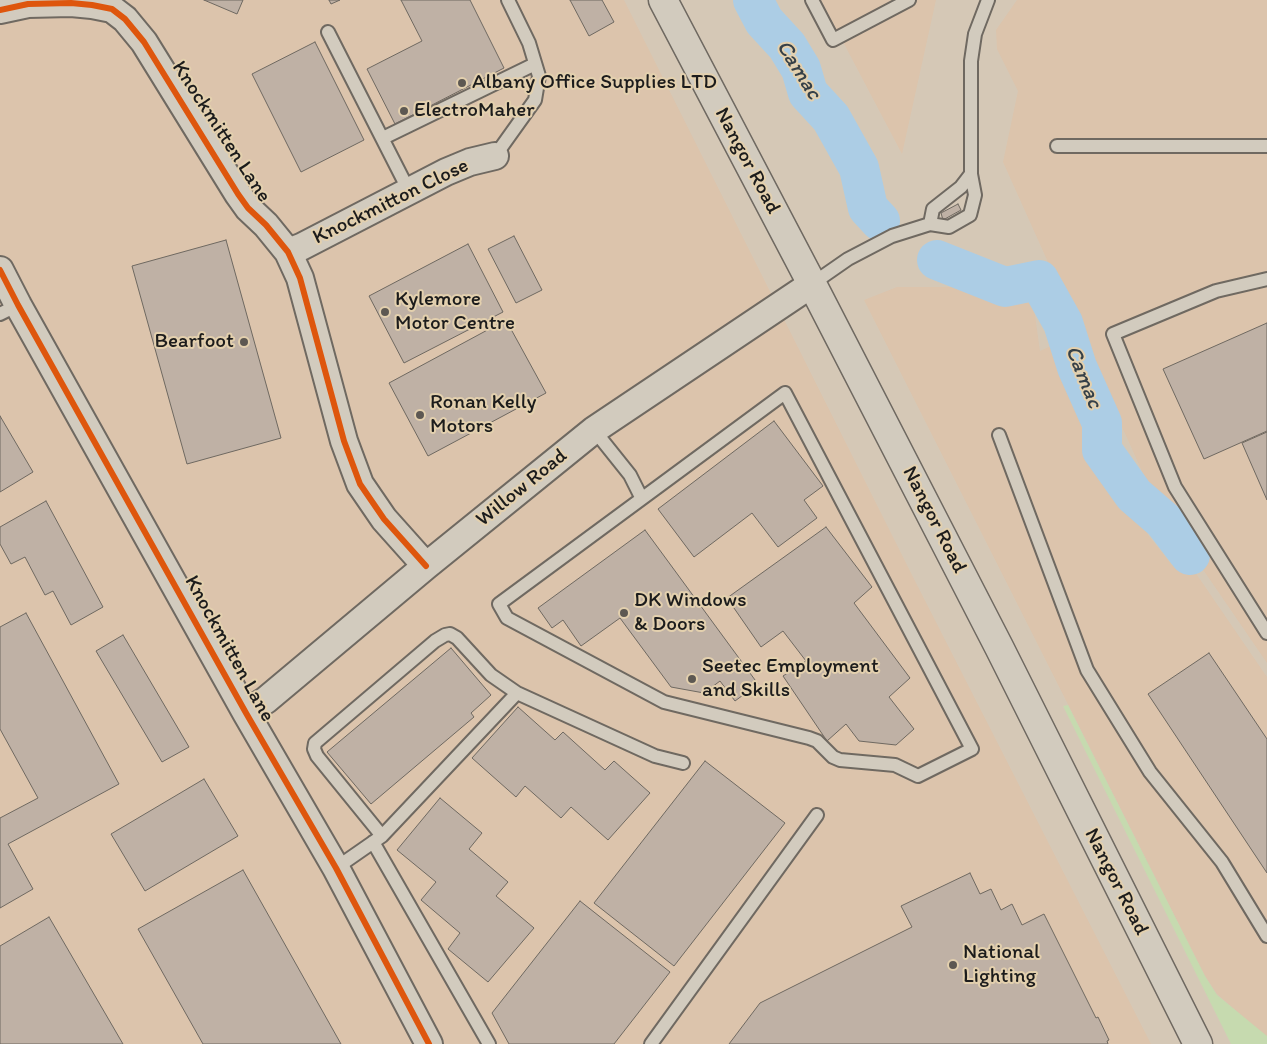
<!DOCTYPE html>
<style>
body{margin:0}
canvas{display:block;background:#d5c8b6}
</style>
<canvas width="1267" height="1044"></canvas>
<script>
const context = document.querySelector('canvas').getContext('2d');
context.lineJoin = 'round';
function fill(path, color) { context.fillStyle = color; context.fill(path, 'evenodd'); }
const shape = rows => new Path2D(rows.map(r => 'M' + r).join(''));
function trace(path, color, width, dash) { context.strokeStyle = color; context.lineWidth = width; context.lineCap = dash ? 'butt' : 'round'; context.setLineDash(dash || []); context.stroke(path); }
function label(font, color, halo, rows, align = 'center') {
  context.font = font + ' Itim,sans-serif'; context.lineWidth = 4; context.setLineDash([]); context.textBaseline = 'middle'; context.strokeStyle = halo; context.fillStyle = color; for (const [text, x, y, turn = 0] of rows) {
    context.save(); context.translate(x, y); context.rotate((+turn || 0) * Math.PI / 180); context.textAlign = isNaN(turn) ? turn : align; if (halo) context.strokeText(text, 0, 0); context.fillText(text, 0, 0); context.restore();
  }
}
const built = shape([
 [0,0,624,0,913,577,1151,1044,0,1044],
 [821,0,936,0,902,154],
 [1017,0,1267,0,1267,663,1154,498,1003,162,1018,91,997,49,996,30],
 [897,287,1031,287,1040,351,1053,345,1148,535,1172,565,1184,556,1267,677,1267,1038,1217,994,1205,976,864,300]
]);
const green = shape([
 [1068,705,1205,976,1217,995,1267,1036,1267,1044,1231,1044,1063,706]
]);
const river = shape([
 [753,0,764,21,787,46,801,69,808,93,831,118,859,168,868,208,880,221],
 [937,260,1005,287,1039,280,1063,323,1077,367,1102,423,1102,450,1134,495,1164,521,1190,555]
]);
const building = shape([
 [204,0,243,0,237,14,204,0],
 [329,0,340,0,331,4,329,0],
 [401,0,470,0,504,68,395,124,367,69,422,41,401,0],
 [570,0,602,0,614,22,589,36,570,0],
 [315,42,364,140,301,172,252,74,315,42],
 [958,204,961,210,943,220,941,213,958,204],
 [514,236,542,290,516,303,488,249,514,236],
 [226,240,281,438,187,464,132,266,226,240],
 [468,244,503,312,404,363,369,296,468,244],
 [506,320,546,393,428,456,389,383,506,320],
 [1267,323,1267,431,1204,459,1163,369,1267,323],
 [0,416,33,472,0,492,0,416],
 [774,421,823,486,804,500,817,518,778,547,752,513,694,557,658,509,774,421],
 [1267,432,1267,500,1242,443,1267,432],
 [46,501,103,607,71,625,53,591,45,595,25,557,11,564,0,544,0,527,46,501],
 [826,527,872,587,854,603,910,678,889,697,914,729,896,745,859,741,846,724,827,741,783,676,806,661,783,631,761,647,727,598,826,527],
 [645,530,758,684,735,701,720,681,704,693,671,687,620,618,581,646,563,620,552,628,538,608,645,530],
 [26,613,119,784,8,844,33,889,0,908,0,818,38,798,0,729,0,627,26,613],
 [123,635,189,747,162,762,96,651,123,635],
 [451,648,491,695,471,713,474,717,371,804,327,752,451,648],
 [1209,653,1267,739,1267,873,1148,694,1209,653],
 [518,707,555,740,563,732,605,770,614,761,650,793,608,840,571,807,561,818,525,786,516,797,472,758,518,707],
 [705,761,785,823,674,966,594,903,705,761],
 [204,779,238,836,145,891,111,834,204,779],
 [440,798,482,833,469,849,508,882,496,896,534,928,488,982,448,949,460,933,421,900,436,882,397,850,440,798],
 [243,870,341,1044,203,1044,138,929,243,870],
 [970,873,980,894,991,889,1001,910,1012,904,1022,925,1044,914,1096,1018,1098,1017,1109,1040,1107,1041,1108,1044,729,1044,760,1003,912,927,901,906,970,873],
 [580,901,670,972,614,1044,509,1044,492,1013,580,901],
 [49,917,123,1044,0,1044,0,946,49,917]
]);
const service = shape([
 [812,0,833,40,909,0],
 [328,32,409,191],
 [383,138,535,64],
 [1057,146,1267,146],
 [495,156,535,100,539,76,529,43,508,0],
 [930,224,933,209,961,187,971,174],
 [1267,279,1216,291,1113,334,1175,487,1267,633],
 [812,284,848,259,892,236,930,224,949,227,970,215,975,195,971,174,971,61,975,34,988,0],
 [0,314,18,305],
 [785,393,972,749,918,776,895,765,840,760,833,757,817,741,809,738,664,702,507,618,499,604,785,393],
 [594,430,630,475,641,497],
 [999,435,1087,670,1150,772,1222,862,1267,936],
 [382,836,317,756,314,749,315,743,435,641,445,635,450,634,457,638,491,675,517,693,655,756,683,763],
 [373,842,489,1044],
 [336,868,382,836,517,693],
 [651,1044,817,815]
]);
const minor = shape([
 [0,10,28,4,71,3,92,5,112,9,125,19,144,42,238,194,248,208,266,225,288,252,300,278,344,441,360,484,384,519,426,566],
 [288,252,301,247,446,172,470,162,495,156],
 [0,270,18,305,246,713,336,868,429,1044],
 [246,713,266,700,426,566,594,430,812,284]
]);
const secondary = shape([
 [663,0,812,284,999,647,1198,1044]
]);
const cycleway = shape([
 [0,10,28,4,71,3,92,5,112,9,125,19,144,42,238,194,248,208,266,225,288,252,300,278,344,441,360,484,384,519,426,566],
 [0,270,18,305,246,713,336,868,429,1044]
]);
const markers = [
 [462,83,5,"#5d5852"],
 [404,111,5,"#5d5852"],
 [385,312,5,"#5d5852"],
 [244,342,5,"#5d5852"],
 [420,415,5,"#5d5852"],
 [624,613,5,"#5d5852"],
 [692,679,5,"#5d5852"],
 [953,965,5,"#5d5852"]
];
const poiNames = [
 ["Albany Office Supplies LTD",472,83],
 ["ElectroMaher",414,111],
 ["Kylemore",395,300],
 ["Motor Centre",395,324],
 ["Bearfoot",234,342,"right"],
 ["Ronan Kelly",430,403],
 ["Motors",430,427],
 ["DK Windows",634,601],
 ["& Doors",634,625],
 ["Seetec Employment",702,667],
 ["and Skills",702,691],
 ["National",963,953],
 ["Lighting",963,977]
];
const streetNames = [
 ["Knockmitten Lane",221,132,57],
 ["Nangor Road",747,161,62],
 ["Knockmitton Close",391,202,-26],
 ["Willow Road",522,488,-39],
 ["Nangor Road",934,520,63],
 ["Knockmitten Lane",229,649,61],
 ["Nangor Road",1116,882,63]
];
const waterNames = [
 ["Camac",798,70,58],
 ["Camac",1083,377,68]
];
fill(built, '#dcc4ac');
fill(green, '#c6daaf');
trace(river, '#accde5', 40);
fill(building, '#bfb1a5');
trace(building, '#6f6961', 1);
trace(service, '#6f6961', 16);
trace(minor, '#6f6961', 30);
trace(secondary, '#6f6961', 31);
trace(service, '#d2cbbe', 12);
trace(minor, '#d2cbbe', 26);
trace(secondary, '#d2cbbe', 28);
trace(cycleway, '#de560d', 6);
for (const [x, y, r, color] of markers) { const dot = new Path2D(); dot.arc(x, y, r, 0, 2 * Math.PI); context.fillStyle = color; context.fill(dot); trace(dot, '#e3d0ae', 2); }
label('21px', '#1c1c1c', '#e3d0ae', poiNames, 'left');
label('21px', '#1c1c1c', '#e3d0ae', streetNames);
label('italic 22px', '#354048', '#e3d0ae', waterNames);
</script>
